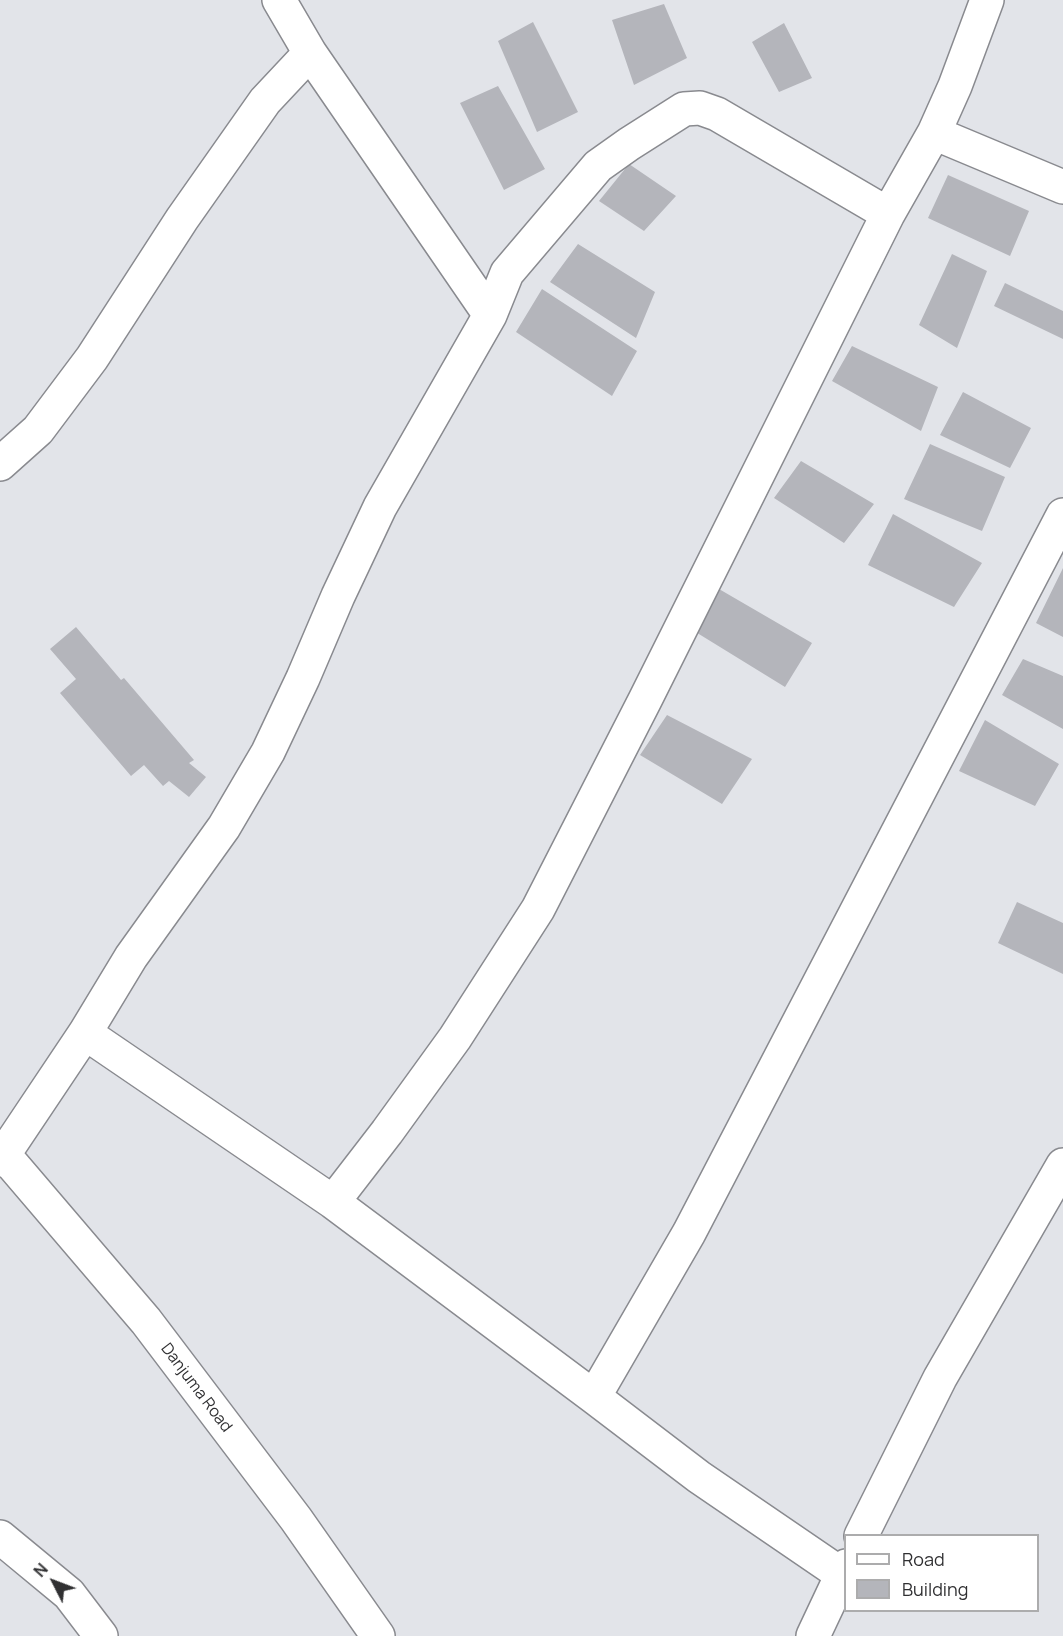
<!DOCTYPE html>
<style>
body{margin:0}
#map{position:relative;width:1063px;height:1636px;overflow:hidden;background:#e2e4e9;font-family:Manrope,sans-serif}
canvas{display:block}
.legend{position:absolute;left:844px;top:1534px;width:195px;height:78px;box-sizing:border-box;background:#fff;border:2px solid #acacad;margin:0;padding:8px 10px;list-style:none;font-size:18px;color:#303032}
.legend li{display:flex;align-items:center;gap:12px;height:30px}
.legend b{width:30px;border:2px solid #acacad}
.north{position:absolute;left:24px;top:1552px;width:60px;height:60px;-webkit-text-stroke:4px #fff;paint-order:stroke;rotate:312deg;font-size:16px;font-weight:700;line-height:24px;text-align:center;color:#303032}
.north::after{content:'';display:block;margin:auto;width:21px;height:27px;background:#303032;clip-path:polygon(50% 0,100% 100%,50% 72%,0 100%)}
</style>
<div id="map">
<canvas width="1063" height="1636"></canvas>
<ul class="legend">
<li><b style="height:8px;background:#fff"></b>Road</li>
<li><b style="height:16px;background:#b4b5bb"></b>Building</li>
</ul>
<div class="north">N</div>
</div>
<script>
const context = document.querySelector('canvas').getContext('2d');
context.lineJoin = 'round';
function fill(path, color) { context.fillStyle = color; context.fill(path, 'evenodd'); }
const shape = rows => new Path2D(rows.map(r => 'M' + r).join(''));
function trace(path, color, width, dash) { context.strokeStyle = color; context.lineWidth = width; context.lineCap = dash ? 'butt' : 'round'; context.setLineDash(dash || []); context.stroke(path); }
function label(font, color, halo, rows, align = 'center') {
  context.font = font + ' Manrope,sans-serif'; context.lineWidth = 4.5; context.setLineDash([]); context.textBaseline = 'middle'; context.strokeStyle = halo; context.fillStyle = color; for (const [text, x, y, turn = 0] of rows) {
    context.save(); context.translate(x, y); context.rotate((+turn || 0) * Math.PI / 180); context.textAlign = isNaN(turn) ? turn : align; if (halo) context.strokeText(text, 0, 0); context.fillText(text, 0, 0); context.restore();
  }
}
const building = shape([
 [664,4,687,58,634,85,612,20],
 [533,22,578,112,537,132,498,41],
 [784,23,812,78,779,92,752,42],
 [498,86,545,169,504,190,460,103],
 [629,164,676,196,644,231,599,201],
 [948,175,1029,211,1010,256,928,218],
 [578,244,655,292,636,338,550,282],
 [952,254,987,271,957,348,919,325],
 [1005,283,1063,311,1063,339,994,306],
 [542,289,637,351,612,396,516,332],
 [852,346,938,387,921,431,832,381],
 [963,392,1031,428,1010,468,940,435],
 [930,444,1005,477,982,531,904,499],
 [801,461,874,504,844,543,774,498],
 [893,514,982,563,954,607,868,565],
 [1063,568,1063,637,1036,623],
 [719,589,812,643,785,687,694,631],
 [76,627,121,680,124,678,194,760,189,763,206,777,189,797,169,781,163,786,144,765,131,776,60,693,76,679,50,649],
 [1023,659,1063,676,1063,729,1002,695],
 [667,715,752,759,722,804,640,755],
 [985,720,1059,764,1035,806,959,771],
 [1017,902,1063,923,1063,974,998,943]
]);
const minor = shape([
 [279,0,310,53,490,315],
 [987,0,955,86,934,133,1063,187],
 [0,464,38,430,92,358,182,219,265,101,310,53],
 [85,1033,333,1202,594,1397,699,1477,841,1574],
 [0,1150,146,1321,296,1519,378,1636],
 [0,1160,85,1033,131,957,224,827,268,752,303,678,338,596,380,507,490,315,507,273,598,166,629,144,684,109,700,108,717,114,888,214],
 [333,1202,387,1132,455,1038,538,909,645,700,888,214,934,133],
 [594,1397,689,1233,1063,515],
 [861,1536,940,1378,1063,1165],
 [0,1537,69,1594,101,1636],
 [813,1636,846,1566]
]);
const streetNames = [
 ["Danjuma Road",196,1388,53]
];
fill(building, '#b4b5bb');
trace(minor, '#898a8f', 36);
trace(minor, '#fff', 33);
label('16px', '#303032', '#fff', streetNames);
</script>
